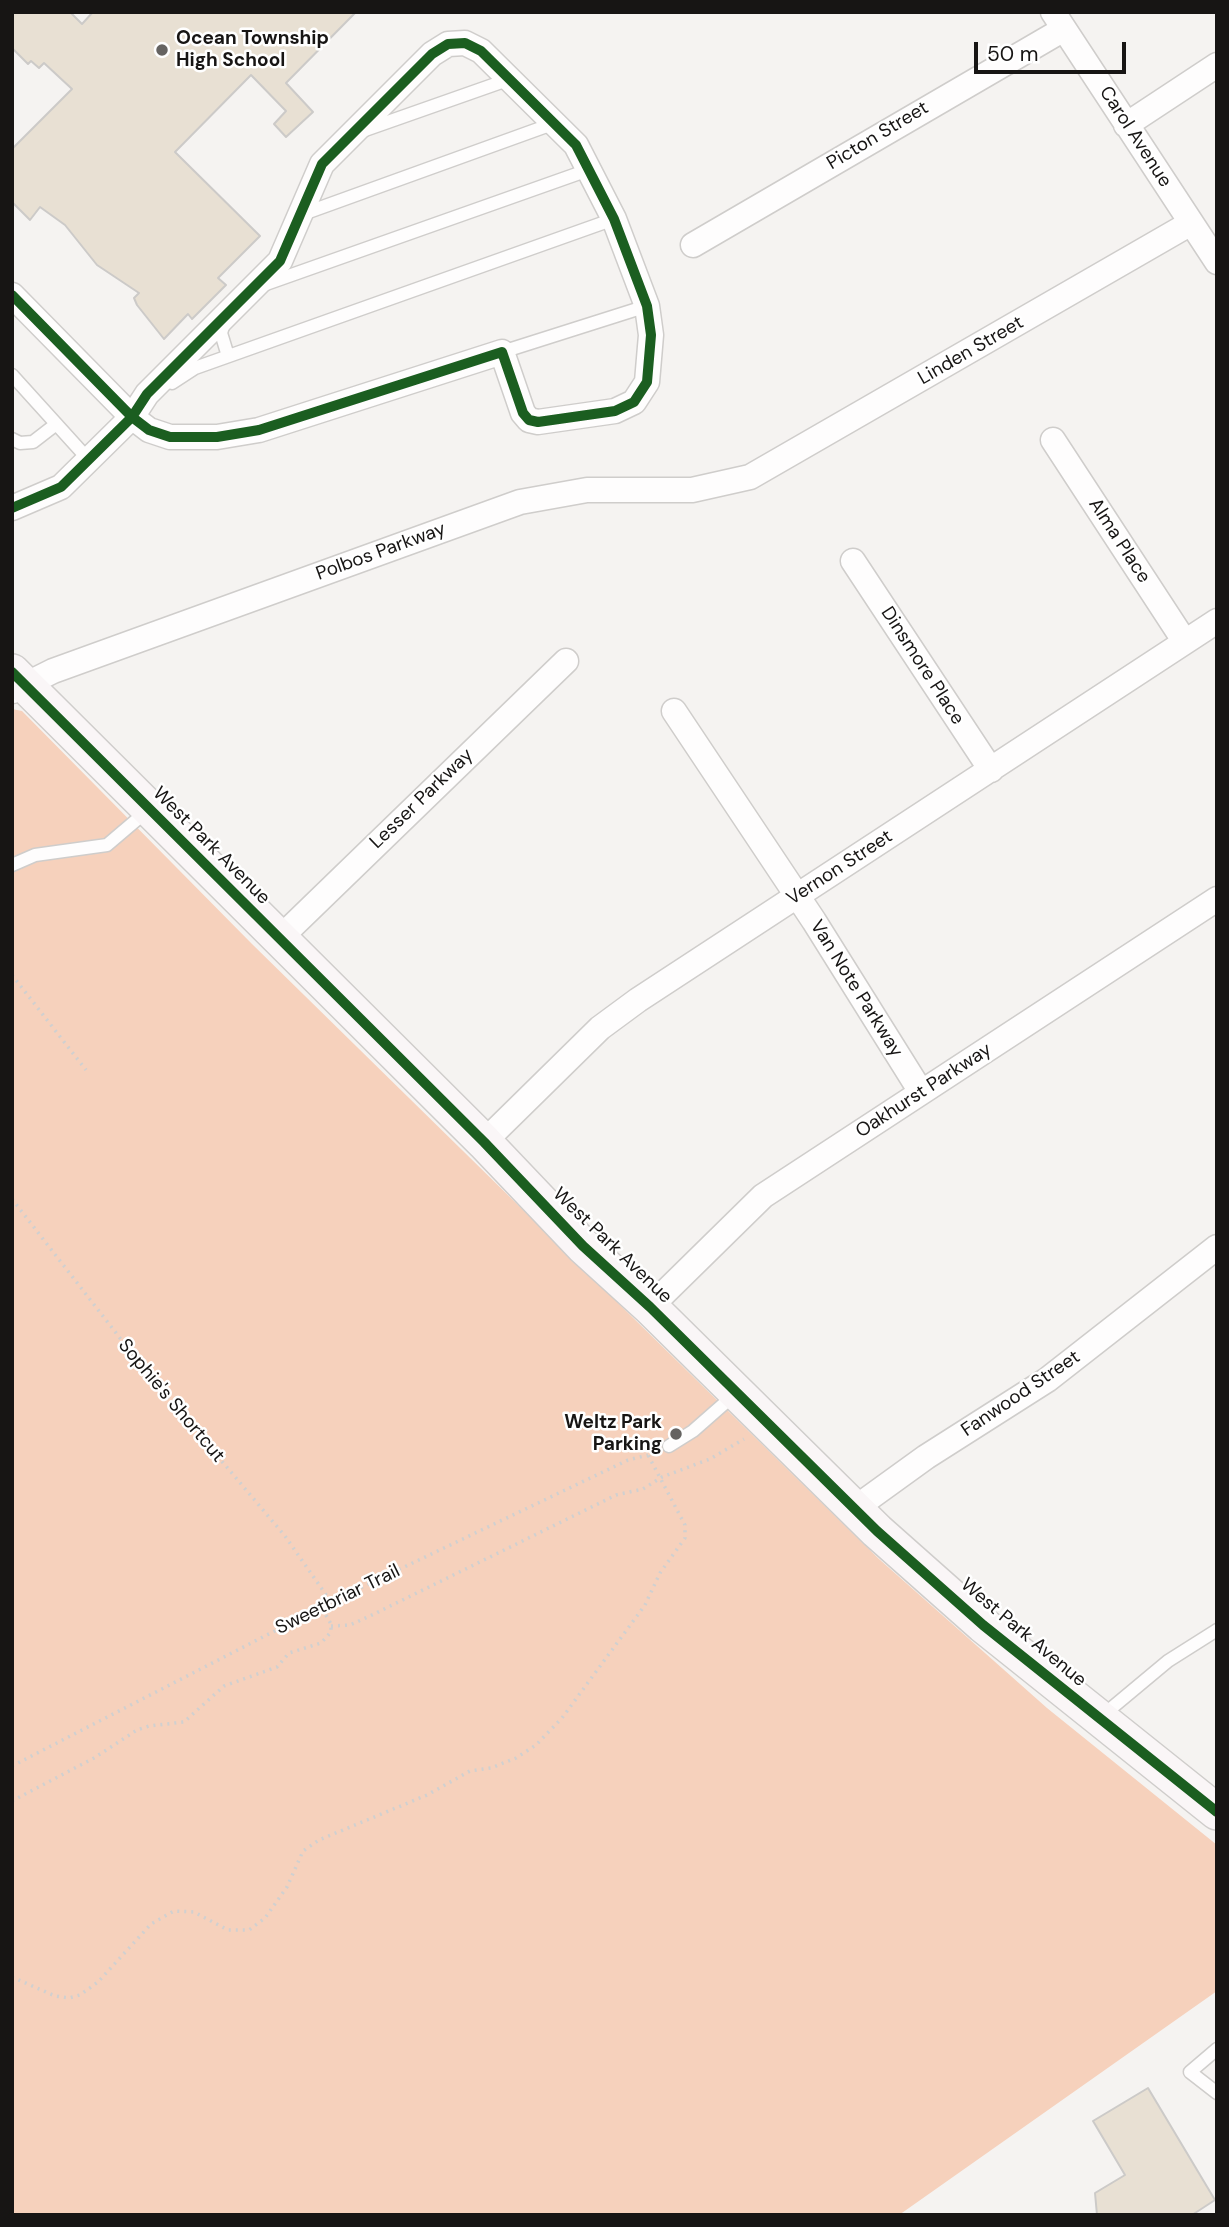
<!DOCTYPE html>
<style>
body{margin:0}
#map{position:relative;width:1229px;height:2227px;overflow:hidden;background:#f5f3f1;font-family:"DM Sans",sans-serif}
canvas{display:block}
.frame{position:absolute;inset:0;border:14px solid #171514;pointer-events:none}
.scale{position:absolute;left:974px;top:42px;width:152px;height:32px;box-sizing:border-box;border:4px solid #171514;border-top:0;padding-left:9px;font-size:21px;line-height:24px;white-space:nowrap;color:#171514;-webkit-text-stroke:5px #fff;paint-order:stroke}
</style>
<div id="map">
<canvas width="1229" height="2227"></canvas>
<div class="frame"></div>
<div class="scale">50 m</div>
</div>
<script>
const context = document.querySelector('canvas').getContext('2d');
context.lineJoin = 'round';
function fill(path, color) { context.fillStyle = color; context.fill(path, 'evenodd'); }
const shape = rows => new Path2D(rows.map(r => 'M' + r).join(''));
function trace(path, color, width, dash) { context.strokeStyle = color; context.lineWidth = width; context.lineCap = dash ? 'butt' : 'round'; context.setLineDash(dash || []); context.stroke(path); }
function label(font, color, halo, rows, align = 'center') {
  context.font = font + ' "DM Sans",sans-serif'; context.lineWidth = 5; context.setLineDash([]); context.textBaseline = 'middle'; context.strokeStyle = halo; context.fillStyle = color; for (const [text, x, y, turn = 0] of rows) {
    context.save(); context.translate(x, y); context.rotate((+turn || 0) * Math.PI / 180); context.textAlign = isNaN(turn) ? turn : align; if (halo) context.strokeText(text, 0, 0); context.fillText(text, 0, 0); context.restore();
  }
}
const green = shape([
 [12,709,22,711,252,944,879,1559,1047,1708,1217,1845,1217,1991,899,2215,12,2215]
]);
const building = shape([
 [12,12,70,12,82,24,93,12,356,12,286,83,313,112,286,137,274,124,286,111,251,75,175,152,260,236,218,278,226,285,192,319,188,314,164,339,137,305,134,298,139,293,97,265,65,225,40,207,30,220,12,202,12,149,72,89,44,63,39,68,31,61,28,64,12,48,12,12],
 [1148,2088,1215,2200,1192,2215,1097,2215,1095,2193,1125,2175,1093,2121,1148,2088]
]);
const path = shape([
 [12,975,86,1070],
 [12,1199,144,1369,285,1536,331,1602],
 [331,1626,350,1625,370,1616,616,1495,643,1489,662,1477,710,1459,744,1439],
 [12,1766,331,1602,628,1460,648,1455],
 [12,1801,94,1758,137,1730,149,1726,184,1722,224,1686,277,1667,289,1653,321,1643,331,1632,331,1624,322,1608],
 [12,1977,55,1996,69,1998,80,1995,98,1982,151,1924,174,1911,194,1912,228,1930,249,1930,265,1918,287,1887,303,1851,319,1840,427,1795,470,1771,491,1768,516,1758,536,1745,562,1718,645,1605,660,1573,685,1538,685,1525,648,1455]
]);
const lane = shape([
 [365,130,510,79],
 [303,214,555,123],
 [266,284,591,169],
 [225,320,221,333,228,356],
 [502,352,647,306],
 [12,375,88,459],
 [172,383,195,368,614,219],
 [12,439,20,443,33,442,55,425],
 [12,865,35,855,107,845,147,811],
 [669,1446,693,1431,734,1395],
 [1102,1716,1168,1661,1217,1630],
 [1217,2049,1190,2072,1217,2093]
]);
const street = shape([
 [1053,12,1217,262],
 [1126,125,1217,65],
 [693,245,1064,29],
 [12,295,132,417,149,430,170,437,217,437,259,430,502,352,523,413,529,420,538,422,615,411,634,402,647,382,651,335,647,306,614,219,576,145,481,51,465,43,448,44,432,54,322,164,280,261,147,394,132,417,61,487,12,508],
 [1053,440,1185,642],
 [853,561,991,770],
 [13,691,53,671,520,502,587,490,692,490,750,477,1191,223],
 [674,711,814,921,921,1092],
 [279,939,566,661],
 [484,1142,600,1028,638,1000,1217,621],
 [650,1307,763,1196,1217,899],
 [854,1509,926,1457,1047,1380,1217,1247]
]);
const secondary = shape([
 [12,672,484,1142,583,1246,650,1307,877,1531,983,1625,1217,1812]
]);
const cycleway = shape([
 [12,295,132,417,149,430,170,437,217,437,259,430,502,352,523,413,529,420,538,422,615,411,634,402,647,382,651,335,647,306,614,219,576,145,481,51,465,43,448,44,432,54,322,164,280,261,147,394,132,417,61,487,12,508],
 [12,672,484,1142,583,1246,650,1307,877,1531,983,1625,1217,1812]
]);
const markers = [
 [162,50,7,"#656361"],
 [676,1434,7,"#656361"]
];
const poiNames = [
 ["Ocean Township",176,39],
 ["High School",176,61],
 ["Weltz Park",662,1423,"right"],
 ["Parking",662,1445,"right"]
];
const streetNames = [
 ["Picton Street",878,136,-31],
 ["Carol Avenue",1135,137,57],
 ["Linden Street",971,351,-30],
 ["Alma Place",1119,541,57],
 ["Polbos Parkway",381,552,-20],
 ["Dinsmore Place",922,666,57],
 ["Lesser Parkway",422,799,-44],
 ["West Park Avenue",211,846,45],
 ["Vernon Street",840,868,-33],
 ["Van Note Parkway",856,989,58],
 ["Oakhurst Parkway",924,1091,-33],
 ["West Park Avenue",612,1246,44],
 ["Fanwood Street",1021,1394,-34],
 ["Sophie's Shortcut",171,1401,50],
 ["Sweetbriar Trail",338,1600,-26],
 ["West Park Avenue",1023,1633,40]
];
fill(green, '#f6d1bc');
fill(building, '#e8e0d3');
trace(building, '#cccac8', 2);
trace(lane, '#cfcdcb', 15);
trace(street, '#cfcdcb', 27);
trace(secondary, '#cfcdcb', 38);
trace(path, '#d0d0d0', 3.5, [2, 5]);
trace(lane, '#fefdfd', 12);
trace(street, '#fefdfd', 24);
trace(secondary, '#faf6f7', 35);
trace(cycleway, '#1b5e20', 10);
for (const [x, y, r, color] of markers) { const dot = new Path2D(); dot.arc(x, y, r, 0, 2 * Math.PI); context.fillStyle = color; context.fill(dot); trace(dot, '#fff', 2.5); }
label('bold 19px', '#171514', '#fff', poiNames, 'left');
label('19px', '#171514', '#fff', streetNames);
</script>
